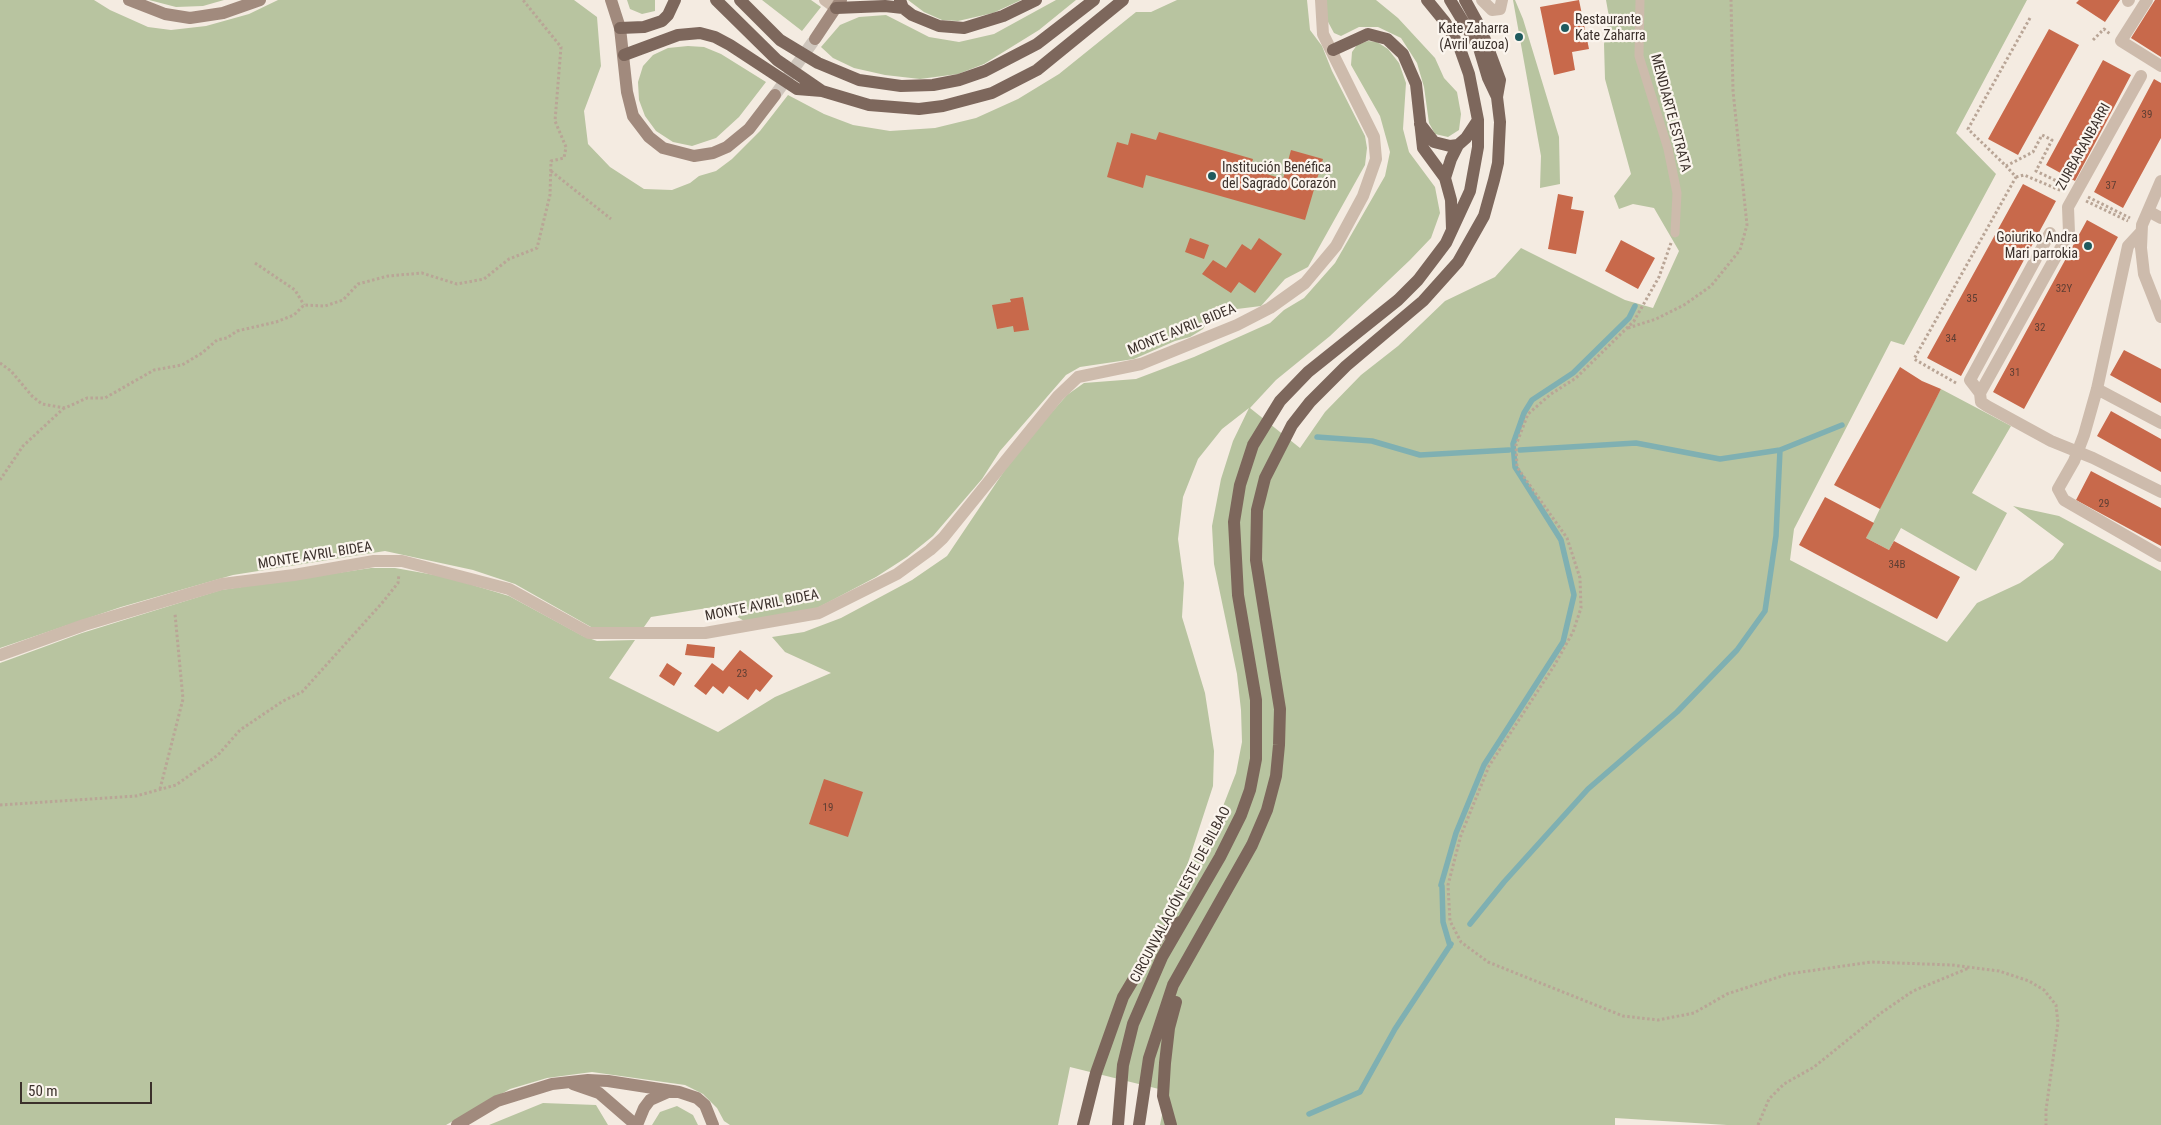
<!DOCTYPE html>
<meta charset="utf-8">
<style>
body{margin:0}
#map{position:relative;width:2161px;height:1125px;overflow:hidden;background:#f4ebe1;font-family:"Roboto Condensed",sans-serif}
canvas{display:block}
.scale{position:absolute;left:20px;top:1082px;width:132px;height:22px;box-sizing:border-box;border:2px solid #3b302b;border-top:0;padding-left:6px;font-size:15px;line-height:18px;white-space:nowrap;color:#3b302b;-webkit-text-stroke:4px #fbf5ee;paint-order:stroke}
</style>
<div id="map">
<canvas width="2161" height="1125"></canvas>
<div class="scale">50 m</div>
</div>
<script>
const context = document.querySelector('canvas').getContext('2d');
context.lineJoin = 'round';
function fill(path, color) { context.fillStyle = color; context.fill(path, 'evenodd'); }
const shape = rows => new Path2D(rows.map(r => 'M' + r).join(''));
function trace(path, color, width, dash) { context.strokeStyle = color; context.lineWidth = width; context.lineCap = dash ? 'butt' : 'round'; context.setLineDash(dash || []); context.stroke(path); }
function label(font, color, halo, rows, align = 'center') {
  context.font = font + ' "Roboto Condensed",sans-serif'; context.lineWidth = 4.5; context.setLineDash([]); context.textBaseline = 'middle'; context.strokeStyle = halo; context.fillStyle = color; for (const [text, x, y, turn = 0] of rows) {
    context.save(); context.translate(x, y); context.rotate((+turn || 0) * Math.PI / 180); context.textAlign = isNaN(turn) ? turn : align; if (halo) context.strokeText(text, 0, 0); context.fillText(text, 0, 0); context.restore();
  }
}
const green = shape([
 [0,0,94,0,110,10,148,27,171,30,206,26,249,14,278,0,574,0,597,17,599,42,601,66,584,111,588,144,610,167,644,189,672,190,690,183,699,176,716,171,732,159,760,131,788,95,824,114,853,125,890,131,935,128,976,118,1018,99,1059,74,1136,12,1151,12,1177,0,1307,0,1310,30,1322,46,1332,71,1365,136,1367,148,1365,165,1308,267,1285,279,1261,306,1237,309,1216,306,1203,329,1190,337,1175,341,1134,359,1080,367,1066,375,1000,451,982,479,933,536,907,557,876,577,808,613,744,621,720,606,651,617,644,627,591,627,515,584,473,570,385,551,233,575,121,607,0,648],
 [149,0,224,0,203,6,176,7],
 [627,0,655,0,655,11,642,14,630,9],
 [762,0,811,0,821,7,802,31],
 [908,0,1021,0,993,13,958,21,942,20,924,12],
 [1056,0,1076,0,1039,30,984,64,958,74,920,79,885,75,854,68,833,58,821,47,840,25,859,17,886,15,929,37,959,42,994,34],
 [1326,0,1376,0,1398,18,1435,58,1444,78,1457,92,1461,114,1459,130,1448,137,1435,134,1429,123,1424,87,1417,63,1401,38,1378,27,1359,27,1341,36,1334,33,1327,20],
 [1513,0,1515,0,1523,19,1559,137,1560,184,1540,188,1541,156],
 [1606,0,2027,0,1956,133,1996,174,1904,345,1891,341,1794,529,1790,560,1947,642,1977,603,2020,583,2053,559,2064,544,2013,506,2059,516,2161,571,2161,1125,1727,1125,1615,1118,1615,1125,1160,1125,1167,1091,1070,1067,1058,1125,730,1125,724,1121,717,1108,703,1094,685,1085,592,1072,547,1078,510,1089,446,1125,0,1125,0,663,82,633,221,590,371,568,395,568,446,577,509,596,583,636,597,641,635,640,609,678,718,732,775,697,831,673,785,652,772,637,804,632,841,618,912,580,947,556,1019,449,1067,395,1084,383,1136,379,1194,357,1270,323,1284,310,1304,298,1335,263,1385,176,1390,152,1380,116,1351,65,1352,52,1357,45,1368,41,1377,42,1388,49,1399,63,1406,83,1403,129,1409,152,1435,187,1440,213,1431,238,1410,260,1330,336,1276,380,1250,408,1300,448,1325,412,1361,375,1398,346,1445,301,1495,277,1521,248,1625,300,1653,308,1679,251,1654,208,1633,204,1619,209,1614,196,1631,174,1605,79,1604,44,1609,17],
 [1249,408,1233,441,1221,479,1212,526,1214,564,1237,674,1241,710,1242,742,1236,773,1220,814,1186,869,1213,786,1214,751,1205,693,1182,617,1184,583,1178,539,1183,497,1198,459,1222,429],
 [688,46,704,47,721,54,766,82,739,117,716,138,692,146,673,142,656,131,645,116,639,100,638,82,643,66,653,55,668,48],
 [1941,389,2011,426,1972,493,2007,513,1976,571,1901,528,1889,550,1866,538,1905,456],
 [543,1103,596,1105,608,1125,489,1125],
 [677,1106,693,1115,698,1125,652,1125,660,1112]
]);
const stream = shape([
 [1317,437,1372,441,1420,455,1509,450],
 [1520,450,1636,443,1720,459,1780,450,1842,425],
 [1441,885,1456,833,1484,765,1563,642,1574,595,1561,540,1515,467,1513,444,1524,413,1532,400,1573,373,1629,318,1635,306],
 [1442,886,1443,922,1450,946],
 [1470,924,1504,882,1588,789,1677,712,1737,650,1765,611,1776,536,1780,450],
 [1309,1114,1360,1092,1395,1029,1451,944]
]);
const building = shape([
 [1579,0,1589,49,1572,52,1575,70,1554,75,1540,7],
 [2079,0,2120,0,2105,22,2076,3],
 [2155,0,2161,0,2161,57,2131,38],
 [2049,29,2079,45,2018,155,1988,139],
 [2103,60,2131,75,2075,181,2046,165],
 [2154,79,2161,83,2161,138,2123,208,2094,192],
 [1159,132,1253,159,1250,169,1283,179,1291,150,1323,159,1305,220,1146,175,1143,188,1107,177,1117,142,1128,145,1131,133,1156,140],
 [2023,184,2056,201,1961,376,1927,358],
 [1558,194,1573,197,1571,209,1584,211,1576,254,1548,249],
 [2087,220,2118,237,2024,409,1993,392],
 [1190,238,1209,245,1204,259,1185,252],
 [1259,238,1282,254,1255,293,1239,282,1231,293,1202,274,1213,260,1226,268,1242,244,1251,250],
 [1621,240,1655,258,1638,289,1605,271],
 [1023,297,1029,330,1014,332,1013,326,997,329,992,305,1011,302,1010,299],
 [2124,350,2161,369,2161,403,2110,375],
 [1900,367,1922,381,1941,389,1880,509,1834,485],
 [2111,411,2161,439,2161,472,2097,436],
 [2091,471,2161,508,2161,546,2076,500],
 [1825,497,1874,523,1866,538,1889,550,1894,541,1960,577,1937,619,1799,545],
 [687,644,715,647,714,658,685,655],
 [740,650,773,676,760,692,756,689,748,700,729,686,723,694,713,686,706,695,694,686,712,663,723,671],
 [667,663,682,673,674,686,659,676],
 [824,779,863,792,848,837,809,824]
]);
const secondaryTunnel = shape([
 [775,95,815,39]
]);
const path = shape([
 [2030,18,1968,129,2006,166,2033,152,2042,135,2052,140,2036,171,2065,185],
 [2093,40,2104,29,2110,34],
 [551,171,611,219],
 [2016,177,2024,175,2062,191],
 [2088,197,2130,218],
 [2086,201,2128,221],
 [1671,243,1659,277,1634,321,1576,378,1551,394,1528,414,1516,445,1517,467,1567,538,1580,578,1581,608,1573,632,1554,666,1489,766,1461,835,1448,885,1450,921,1461,942,1488,962,1623,1016,1658,1020,1694,1013,1727,994,1788,974,1871,962,1952,965,1999,971,2029,981,2044,990,2056,1005,2058,1023,2046,1110,2046,1125],
 [255,263,295,290,304,305],
 [1628,328,1656,319,1684,305,1711,286,1740,250,1747,225,1733,91,1731,0],
 [0,363,11,371,32,396,42,404,65,408,87,398,105,398,154,370,182,365,202,353,217,340,227,338,237,331,276,322,294,315,304,305,325,306,343,300,358,284,388,276,422,273,457,284,484,279,509,259,537,248,550,195,551,161,564,158,566,147,555,121,561,47,523,0],
 [1956,383,1914,359,2016,177,2006,166],
 [0,480,23,446,64,408],
 [160,789,183,699,175,614],
 [0,805,136,796,176,785,218,755,240,730,283,701,302,692,382,603,398,583,399,574],
 [1758,1125,1769,1099,1784,1084,1814,1067,1881,1013,1913,991,1969,968]
]);
const lane = shape([
 [1640,0,1639,56,1668,149,1677,193,1675,233]
]);
const street = shape([
 [825,0,836,8],
 [1482,0,1492,10,1500,9,1502,0],
 [2147,0,2121,41,2161,66],
 [2128,1,2129,0],
 [2141,76,2068,207,2069,233,1980,393,1981,402,1987,406,2051,441,2093,458,2161,492],
 [2161,181,2142,225,2141,248,2144,274,2161,317],
 [2148,211,2161,218],
 [2141,232,2128,246,2097,389,2084,435,2074,461,2058,489,2064,500,2161,556],
 [2097,389,2161,423],
 [1980,393,1970,380,2050,233],
 [0,655,84,625,222,584,294,575,374,561,402,561,509,589,589,633,705,633,819,613,897,574,930,550,943,538,1058,396,1078,377,1141,364,1237,325,1270,308,1305,283,1336,246,1363,196,1376,159,1374,137,1323,34,1321,0]
]);
const secondary = shape([
 [129,0,165,14,190,18,223,13,260,0],
 [611,0,620,28,627,92,633,116,649,137,663,148,694,156,713,153,727,147,749,129,775,95],
 [815,39,841,0],
 [573,1084,599,1093,636,1125],
 [457,1125,497,1101,552,1084,588,1080,608,1081,679,1092],
 [637,1125,644,1108,650,1100,668,1092,679,1092,697,1098,705,1105,713,1125]
]);
const primary = shape([
 [716,0,777,60,822,91],
 [740,0,780,40,818,63,859,80,901,86,933,85,959,80,985,71,1037,44,1094,0],
 [900,0,903,8,912,15,939,26,964,28,1003,16,1036,0],
 [1465,0,1481,29,1500,80,1497,97],
 [836,8,885,6,903,8],
 [620,28,644,27,662,21,668,15,675,0],
 [1333,50,1368,34,1387,39,1403,54,1416,84,1423,148,1445,178,1451,200,1452,229],
 [624,55,678,35,700,33,715,37,730,45,797,89,822,91,869,105,919,109,943,106,992,93,1037,70,1123,0],
 [1420,124,1434,142,1450,146,1458,145,1466,138,1478,120],
 [1445,178,1451,159,1458,145],
 [1083,1125,1096,1073,1123,997,1160,935,1180,922],
 [1118,1125,1123,1065,1133,1024,1162,957,1220,857,1241,815,1250,790,1256,759,1256,700,1238,595,1234,522,1240,485,1253,445,1280,401,1308,372,1398,300,1418,280,1446,243,1470,191,1478,147,1478,120,1469,74,1459,46,1445,22,1427,0],
 [1139,1125,1149,1058,1173,985,1252,845,1267,810,1276,776,1279,745,1280,709,1256,560,1257,510,1265,478,1292,425,1310,402,1346,366,1423,301,1458,262,1484,216,1494,180,1498,163,1500,122,1497,97,1488,78,1479,48,1450,0],
 [1171,1125,1163,1096,1165,1063,1169,1028,1176,1002]
]);
const markers = [
 [1565,28,5,"#1f5a5e"],
 [1519,37,5,"#1f5a5e"],
 [1212,176,5,"#1f5a5e"],
 [2088,246,5,"#1f5a5e"]
];
const numberNames = [
 ["39",2147,115],
 ["37",2111,186],
 ["32Y",2064,289],
 ["35",1972,299],
 ["32",2040,328],
 ["34",1951,339],
 ["31",2015,373],
 ["29",2104,504],
 ["34B",1897,565],
 ["23",742,674],
 ["19",828,808]
];
const poiNames = [
 ["Restaurante",1575,20],
 ["Kate Zaharra",1575,36],
 ["Kate Zaharra",1509,29,"right"],
 ["(Avril auzoa)",1509,45,"right"],
 ["Institución Benéfica",1222,168],
 ["del Sagrado Corazón",1222,184],
 ["Goiuriko Andra",2078,238,"right"],
 ["Mari parrokia",2078,254,"right"]
];
const streetNames = [
 ["MENDIARTE ESTRATA",1670,113,75],
 ["ZURBARANBARRI",2084,147,-61],
 ["MONTE AVRIL BIDEA",1182,330,-22],
 ["MONTE AVRIL BIDEA",315,556,-9],
 ["MONTE AVRIL BIDEA",762,606,-11],
 ["CIRCUNVALACIÓN ESTE DE BILBAO",1181,895,-62]
];
fill(green, '#b8c4a0');
trace(stream, '#7fb0b2', 5.5);
fill(building, '#c8694b');
trace(secondaryTunnel, '#cfc6bd', 12, [12, 6]);
trace(path, '#b9a596', 3, [2.5, 2.5]);
trace(lane, '#cdbbac', 9);
trace(street, '#cdbbac', 12);
trace(secondary, '#a18a7d', 12);
trace(primary, '#7d675c', 12);
for (const [x, y, r, color] of markers) { const dot = new Path2D(); dot.arc(x, y, r, 0, 2 * Math.PI); context.fillStyle = color; context.fill(dot); trace(dot, '#fbf5ee', 2); }
label('11px', '#5e3e33', null, numberNames);
label('14px', '#3b302b', '#fbf5ee', poiNames, 'left');
label('14px', '#3b302b', '#fbf5ee', streetNames);
</script>
